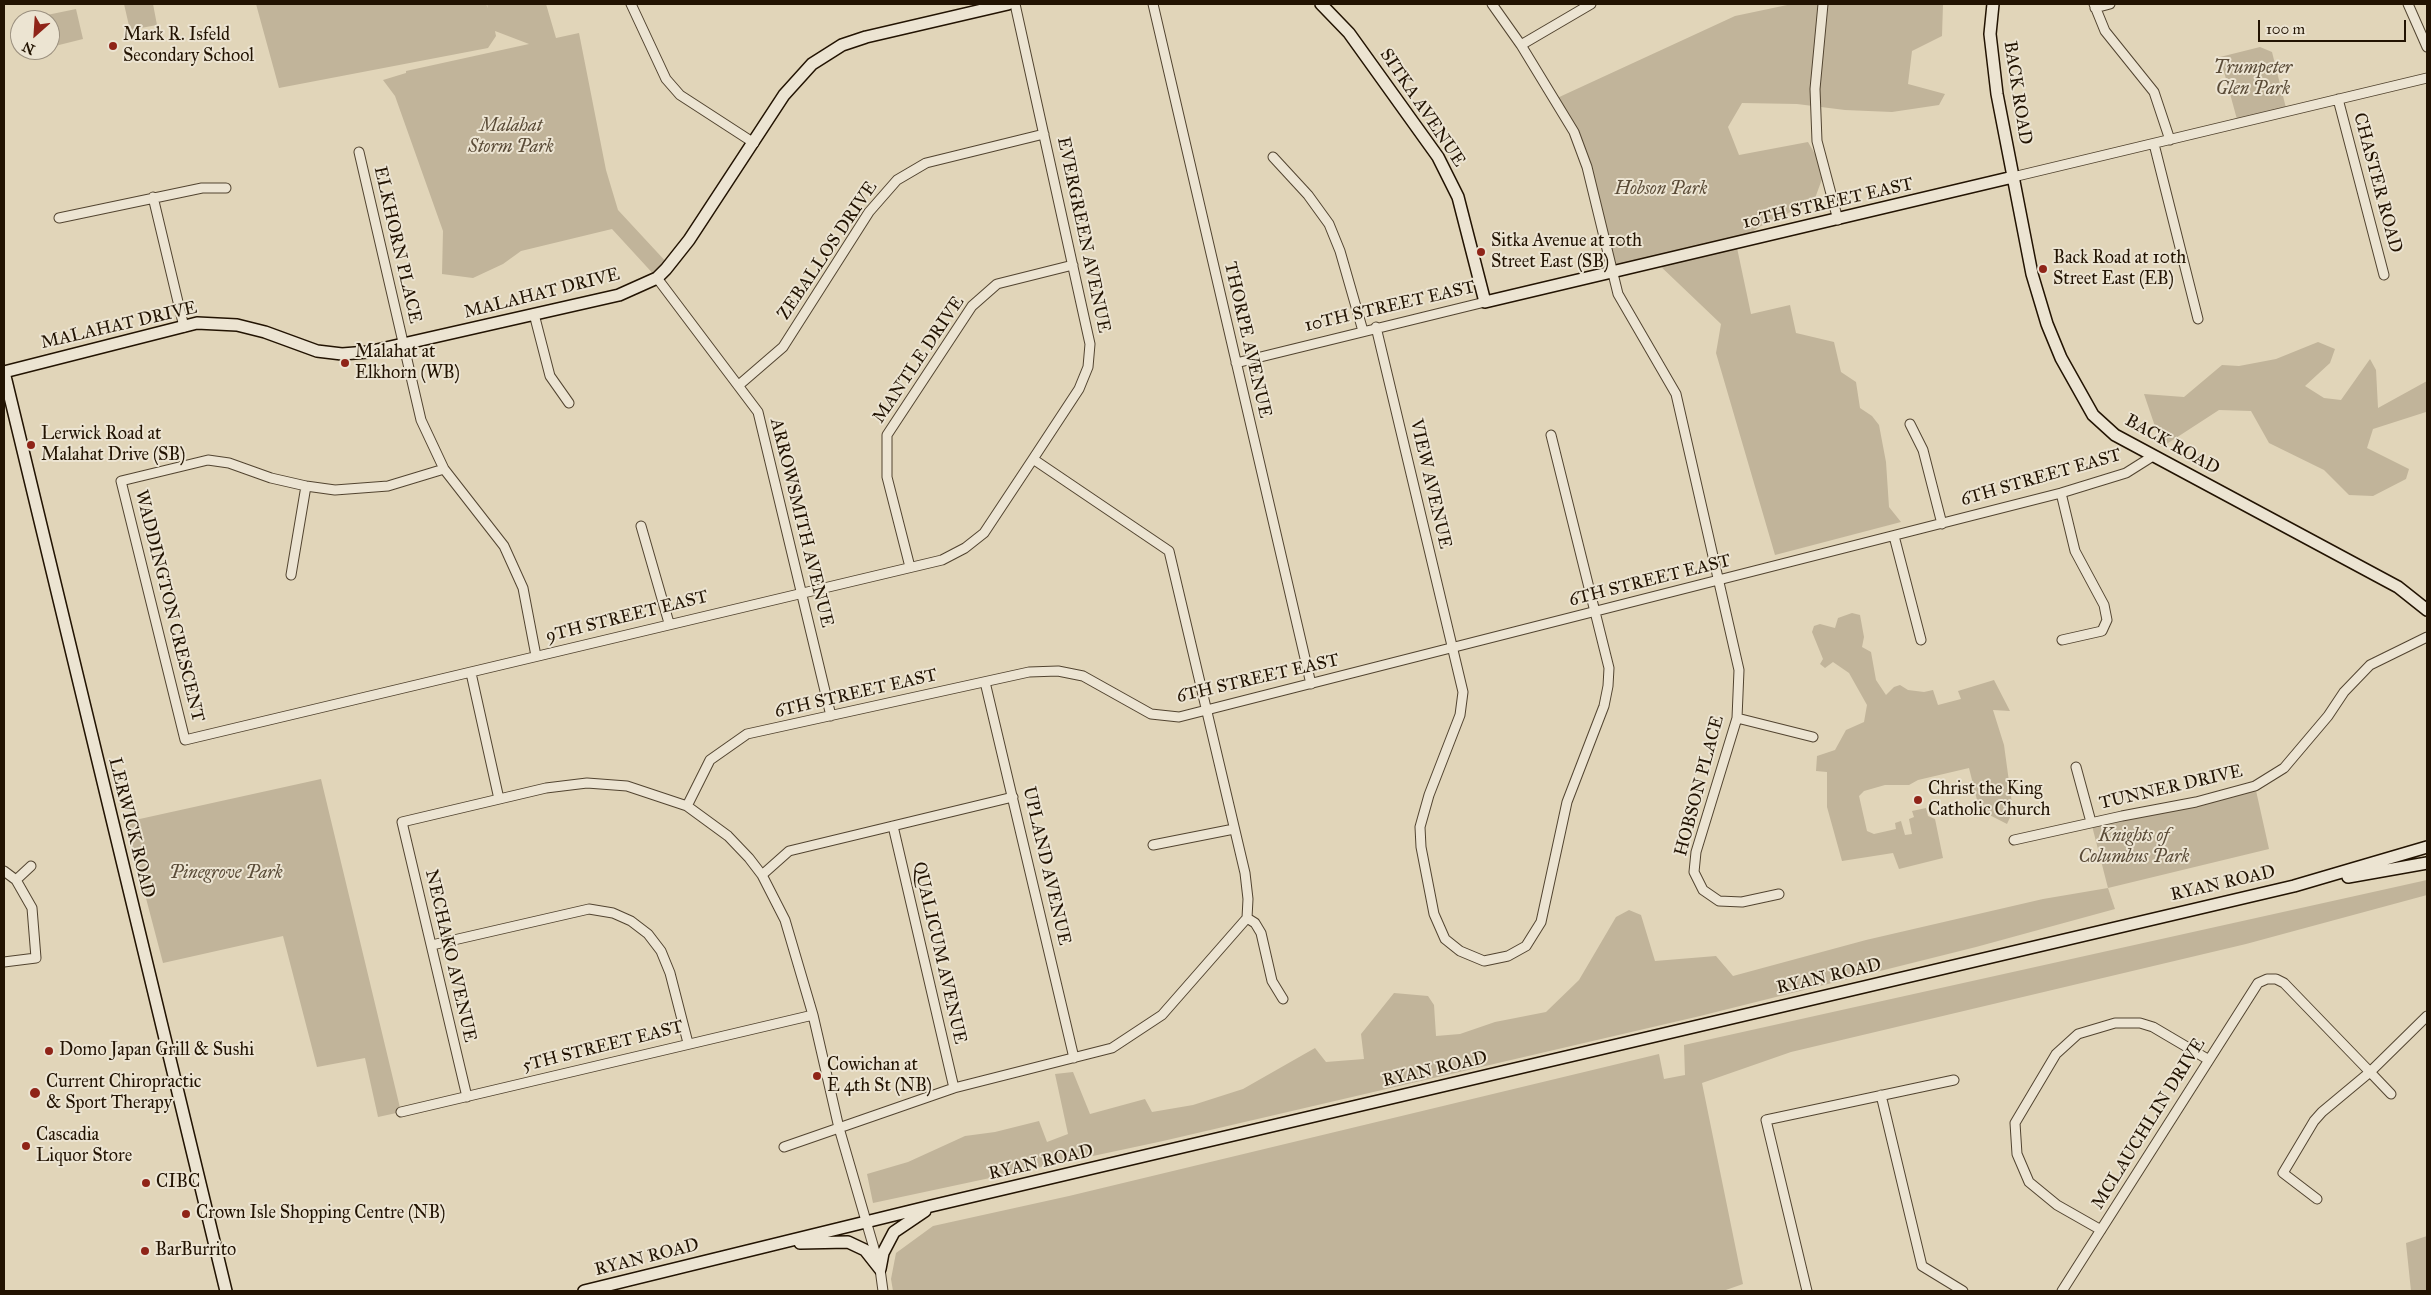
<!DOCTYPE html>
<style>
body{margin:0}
#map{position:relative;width:2431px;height:1295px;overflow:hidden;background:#e1d5b9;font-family:"IM FELL Great Primer",serif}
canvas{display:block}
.frame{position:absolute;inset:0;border:5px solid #221302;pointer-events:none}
.north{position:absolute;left:10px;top:10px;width:50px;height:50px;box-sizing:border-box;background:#ece4d2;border:1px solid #9b907f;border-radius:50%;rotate:206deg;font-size:14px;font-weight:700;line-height:20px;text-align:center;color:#221302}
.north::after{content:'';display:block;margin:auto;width:18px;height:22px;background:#8f2418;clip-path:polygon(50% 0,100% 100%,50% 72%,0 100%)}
.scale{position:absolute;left:2258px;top:20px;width:148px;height:22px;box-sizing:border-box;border:2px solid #221302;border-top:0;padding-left:6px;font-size:15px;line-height:18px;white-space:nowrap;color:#221302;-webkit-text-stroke:4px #ece4d2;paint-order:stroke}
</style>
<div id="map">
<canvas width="2431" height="1295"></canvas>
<div class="frame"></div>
<div class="north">N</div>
<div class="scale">100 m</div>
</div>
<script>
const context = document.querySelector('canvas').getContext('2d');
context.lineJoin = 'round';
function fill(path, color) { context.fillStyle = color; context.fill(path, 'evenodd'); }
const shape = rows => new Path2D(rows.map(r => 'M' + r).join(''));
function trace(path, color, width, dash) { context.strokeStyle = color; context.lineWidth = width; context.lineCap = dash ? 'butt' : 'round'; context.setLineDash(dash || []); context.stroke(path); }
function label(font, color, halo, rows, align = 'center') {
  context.font = font + ' "IM FELL Great Primer",serif'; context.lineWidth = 4; context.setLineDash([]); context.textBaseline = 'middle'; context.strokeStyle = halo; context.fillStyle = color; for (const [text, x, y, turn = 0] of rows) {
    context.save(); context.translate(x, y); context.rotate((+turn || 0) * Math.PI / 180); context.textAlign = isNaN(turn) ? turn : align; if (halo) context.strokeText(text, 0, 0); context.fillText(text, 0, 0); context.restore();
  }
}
const green = shape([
 [124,4,153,4,157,25,130,30],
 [256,4,486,4,488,8,487,4,546,4,556,38,579,33,606,170,618,210,669,265,657,278,612,229,521,251,503,264,473,278,442,274,443,231,395,96,383,80,406,73,406,71,529,44,495,31,496,36,488,48,279,88],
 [1792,4,1943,4,1942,36,1912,51,1908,84,1945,94,1939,105,1892,112,1845,110,1797,104,1742,103,1728,127,1739,155,1808,142,1825,171,1814,201,1761,226,1736,243,1751,314,1790,305,1796,333,1834,342,1841,372,1856,382,1860,408,1872,416,1879,425,1886,462,1889,507,1901,522,1775,555,1716,353,1721,324,1656,262,1612,273,1587,167,1555,99,1735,16],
 [76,9,83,39,55,46,47,15],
 [2260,47,2272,52,2287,112,2238,123,2220,57],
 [2318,342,2335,349,2330,363,2305,386,2324,398,2341,400,2370,359,2376,370,2378,408,2427,381,2427,415,2426,412,2373,429,2367,448,2409,469,2406,479,2373,496,2349,495,2324,470,2269,443,2251,411,2219,410,2162,447,2144,394,2184,397,2222,365,2239,366,2276,359],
 [1852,613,1860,615,1864,637,1862,647,1871,652,1876,680,1886,695,1894,687,1900,685,1908,690,1924,692,1933,690,1938,705,1961,699,1958,691,1994,680,2010,711,1993,710,2004,745,2013,811,2007,824,1976,808,1978,804,1969,768,1918,780,1909,785,1885,785,1864,791,1859,796,1867,831,1874,834,1896,829,1895,823,1901,821,1905,835,1912,834,1909,819,1914,817,1912,811,1926,808,1928,816,1935,819,1943,858,1899,869,1893,853,1842,861,1827,807,1827,772,1816,771,1817,756,1835,750,1846,730,1864,722,1867,705,1849,673,1833,662,1825,668,1820,664,1823,659,1812,632,1814,626,1820,624,1835,628,1838,618],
 [321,779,401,1112,378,1117,365,1058,317,1067,283,936,163,963,126,822],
 [2255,786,2269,849,2108,888,2115,909,1976,947,1700,1016,1163,1141,873,1203,867,1174,908,1162,965,1136,995,1132,1039,1121,1047,1142,1068,1134,1055,1074,1073,1072,1090,1114,1145,1099,1152,1112,1193,1105,1243,1089,1315,1048,1326,1062,1364,1059,1361,1034,1394,993,1428,996,1434,1005,1436,1036,1460,1034,1495,1022,1546,1012,1579,980,1616,917,1629,910,1641,915,1655,961,1716,956,1733,976,1866,940,2043,899,2108,888,2091,822],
 [2427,880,2427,895,2246,944,1791,1052,1702,1083,1743,1284,1723,1291,893,1291,891,1279,896,1253,933,1226,1069,1196,1659,1054,1664,1079,1685,1075,1684,1045],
 [2427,1236,2427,1291,2411,1291,2406,1243]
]);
const street = shape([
 [631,4,666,79,680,95,754,143],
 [1015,4,1090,344,1088,367,1079,389,1033,459,1169,551,1245,873,1248,899,1247,918,1255,923,1261,933,1272,981,1283,999],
 [1153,4,1311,684],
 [1492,4,1521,45,1574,132,1587,167,1618,294,1676,394,1739,670,1737,718,1696,852,1694,872,1703,890,1719,901,1742,902,1779,894],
 [1823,4,1815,89,1817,141,1838,220],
 [2094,4,2105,31,2154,92,2170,140],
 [2408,4,2427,47],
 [2095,8,2110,4],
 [1521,45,1591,4],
 [2338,99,2384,275],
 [2154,144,2198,319],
 [359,152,421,420,444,469,504,546,523,588,536,656],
 [1273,157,1308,195,1329,224,1340,251,1363,331],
 [2013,177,2427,78],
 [153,197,184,327],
 [59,218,202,188,226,188],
 [657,278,758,412,831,716],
 [534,314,550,376,569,403],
 [1376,327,1463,692,1460,715,1429,795,1420,827,1421,847,1434,914,1445,939,1460,951,1484,961,1508,956,1526,946,1541,922,1567,802,1604,706,1608,686,1609,668,1551,435],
 [1236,363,1485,302],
 [739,385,783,347,869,212,897,180,926,163,1044,134],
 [1910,424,1923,450,1942,524],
 [444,469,388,486,335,490,306,486,271,478,229,463,208,460,121,481,185,740,942,560,965,548,984,533,1033,459],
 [2061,493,2075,551,2104,605,2107,620,2102,631,2062,640],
 [641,526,669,623],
 [1894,536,1921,640],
 [910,567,887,477,887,435,972,306,997,284,1073,265],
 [291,575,306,486],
 [471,673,499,799],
 [985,682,1074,1058],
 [1737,718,1813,737],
 [2076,767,2091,822],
 [687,806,710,760,747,734,1029,672,1058,671,1083,676,1151,714,1179,717,2061,493,2126,473,2153,456],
 [893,826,954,1088],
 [2014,840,2122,816,2196,802,2255,786,2284,768,2328,716,2344,692,2370,665,2427,637],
 [1153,845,1234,829],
 [4,871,16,880,32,908,36,958,4,962],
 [762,875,789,851,1013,797],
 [16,880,31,866],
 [432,945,589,909,613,913,631,921,648,934,661,951,670,973,688,1043],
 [1881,1095,1922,1266,1963,1291],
 [467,1097,402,822,546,788,587,783,627,786,687,806,728,836,749,858,762,875,785,920,813,1015,839,1128,880,1269,883,1291],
 [401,1112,813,1015],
 [784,1147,954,1088,1112,1048,1162,1015,1247,918],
 [2317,1199,2283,1173,2314,1121,2322,1112,2370,1072,2391,1094],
 [2101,1230,2057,1205,2029,1182,2017,1154,2015,1123,2056,1054,2078,1034,2115,1023,2140,1023,2153,1027,2209,1060],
 [1807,1291,1766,1120,1954,1080],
 [2062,1291,2258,983,2267,979,2276,979,2284,983,2370,1072,2427,1016]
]);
const secondary = shape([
 [1321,4,1349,33,1438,157,1458,197,1485,302,2013,177],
 [1993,4,1990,34,1997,94,2032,274,2047,324,2061,358,2093,415,2115,435,2398,587,2427,610],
 [4,372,197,323,237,325,265,332,317,351,342,354,368,352,619,295,657,278,666,269,689,240,784,95,812,64,842,45,866,37,1008,4],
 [4,372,226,1291],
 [2348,877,2427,863],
 [800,1243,848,1242,865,1250,880,1269],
 [880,1269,883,1253,894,1232,925,1211],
 [584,1291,931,1206,2294,886,2427,847]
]);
const markers = [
 [113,46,5,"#8f2418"],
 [1481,252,5,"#8f2418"],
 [2043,269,5,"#8f2418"],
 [345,363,5,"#8f2418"],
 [31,445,5,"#8f2418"],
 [1918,800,5,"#8f2418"],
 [49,1051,5,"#8f2418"],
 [817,1076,5,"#8f2418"],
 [35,1093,6,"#8f2418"],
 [26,1146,5,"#8f2418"],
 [146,1183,5,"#8f2418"],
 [186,1214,5,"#8f2418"],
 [145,1251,5,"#8f2418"]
];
const poiNames = [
 ["Mark R. Isfeld",123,36],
 ["Secondary School",123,57],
 ["Sitka Avenue at 10th",1491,242],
 ["Street East (SB)",1491,263],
 ["Back Road at 10th",2053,259],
 ["Street East (EB)",2053,280],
 ["Malahat at",355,353],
 ["Elkhorn (WB)",355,374],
 ["Lerwick Road at",41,435],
 ["Malahat Drive (SB)",41,456],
 ["Christ the King",1928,790],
 ["Catholic Church",1928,811],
 ["Domo Japan Grill & Sushi",59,1051],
 ["Cowichan at",827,1066],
 ["E 4th St (NB)",827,1087],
 ["Current Chiropractic",46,1083],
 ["& Sport Therapy",46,1104],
 ["Cascadia",36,1136],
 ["Liquor Store",36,1157],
 ["CIBC",156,1183],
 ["Crown Isle Shopping Centre (NB)",196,1214],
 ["BarBurrito",155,1251]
];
const parkNames = [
 ["Trumpeter",2253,69],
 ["Glen Park",2253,90],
 ["Malahat",511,127],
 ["Storm Park",511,148],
 ["Hobson Park",1661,190],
 ["Knights of",2134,837],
 ["Columbus Park",2134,858],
 ["Pinegrove Park",226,874]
];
const streetNames = [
 ["BACK ROAD",2017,93,81],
 ["SITKA AVENUE",1422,108,56],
 ["CHASTER ROAD",2377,183,75],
 ["10TH STREET EAST",1828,204,-13],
 ["EVERGREEN AVENUE",1083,235,78],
 ["ELKHORN PLACE",397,245,77],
 ["ZEBALLOS DRIVE",828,251,-56],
 ["MALAHAT DRIVE",542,294,-14],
 ["10TH STREET EAST",1390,307,-13],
 ["MALAHAT DRIVE",119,326,-13],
 ["THORPE AVENUE",1247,340,77],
 ["MANTLE DRIVE",919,360,-56],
 ["BACK ROAD",2172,445,29],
 ["6TH STREET EAST",2041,478,-16],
 ["VIEW AVENUE",1430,484,77],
 ["ARROWSMITH AVENUE",801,523,76],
 ["6TH STREET EAST",1650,581,-14],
 ["WADDINGTON CRESCENT",169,606,76],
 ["9TH STREET EAST",627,617,-14],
 ["6TH STREET EAST",1258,679,-13],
 ["6TH STREET EAST",856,694,-13],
 ["HOBSON PLACE",1700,786,-75],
 ["TUNNER DRIVE",2171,788,-13],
 ["LERWICK ROAD",131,828,76],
 ["UPLAND AVENUE",1046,866,77],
 ["RYAN ROAD",2223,884,-13],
 ["QUALICUM AVENUE",939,953,77],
 ["NECHAKO AVENUE",450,956,77],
 ["RYAN ROAD",1829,977,-13],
 ["5TH STREET EAST",603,1047,-14],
 ["RYAN ROAD",1435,1070,-13],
 ["MCLAUCHLIN DRIVE",2149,1124,-58],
 ["RYAN ROAD",1041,1163,-13],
 ["RYAN ROAD",647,1258,-14]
];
fill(green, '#c1b49a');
trace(street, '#524430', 11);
trace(secondary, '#221302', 14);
trace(street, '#ece4d2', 9);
trace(secondary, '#ece4d2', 11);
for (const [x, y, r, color] of markers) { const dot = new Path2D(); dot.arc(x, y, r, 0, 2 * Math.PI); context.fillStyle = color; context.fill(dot); trace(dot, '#ece4d2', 2); }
label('18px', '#221302', '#ece4d2', poiNames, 'left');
label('italic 18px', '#5a4b37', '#ece4d2', parkNames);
label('18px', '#221302', '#ece4d2', streetNames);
</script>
